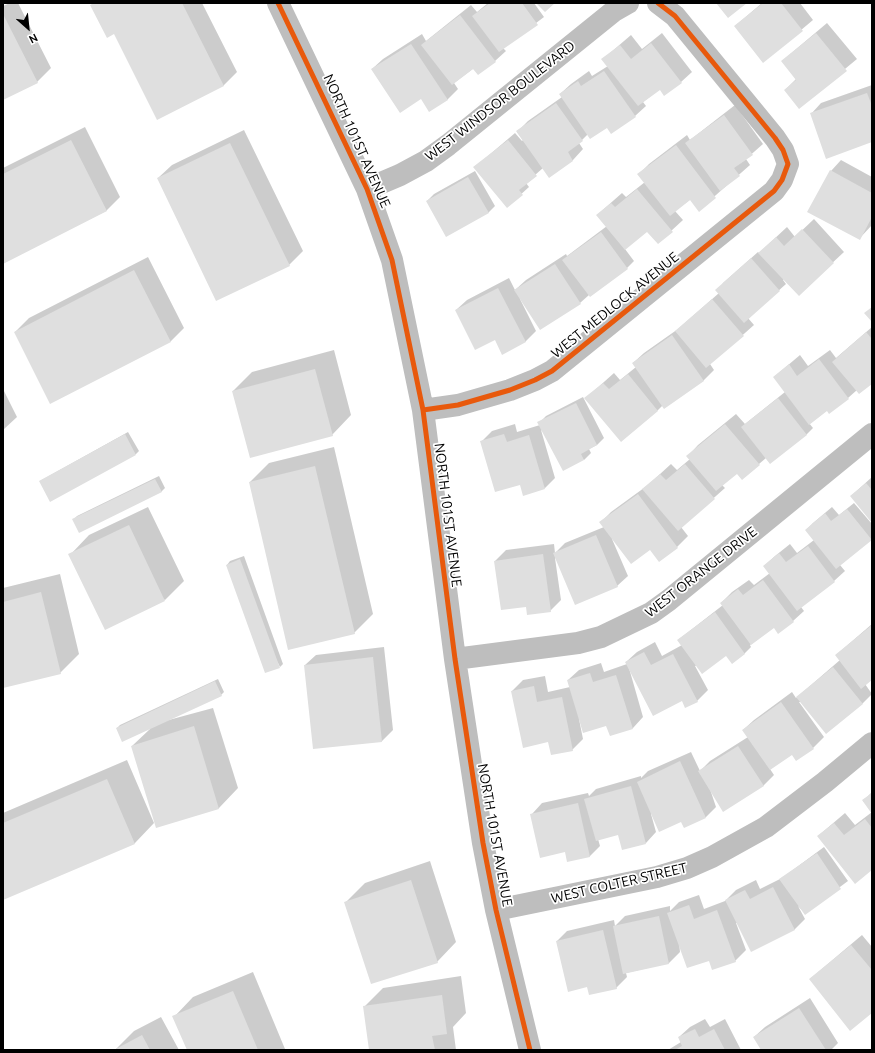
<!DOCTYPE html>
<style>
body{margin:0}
#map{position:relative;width:875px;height:1053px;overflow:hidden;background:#fff;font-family:Ubuntu,sans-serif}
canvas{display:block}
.frame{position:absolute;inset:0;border:4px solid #000;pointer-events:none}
.north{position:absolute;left:8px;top:8px;width:40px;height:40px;-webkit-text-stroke:3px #fff;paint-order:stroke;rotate:153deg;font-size:11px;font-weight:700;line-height:16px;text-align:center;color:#000}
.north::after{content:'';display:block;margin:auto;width:14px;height:18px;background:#000;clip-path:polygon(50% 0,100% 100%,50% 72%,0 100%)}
</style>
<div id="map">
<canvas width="875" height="1053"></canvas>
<div class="frame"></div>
<div class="north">N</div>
</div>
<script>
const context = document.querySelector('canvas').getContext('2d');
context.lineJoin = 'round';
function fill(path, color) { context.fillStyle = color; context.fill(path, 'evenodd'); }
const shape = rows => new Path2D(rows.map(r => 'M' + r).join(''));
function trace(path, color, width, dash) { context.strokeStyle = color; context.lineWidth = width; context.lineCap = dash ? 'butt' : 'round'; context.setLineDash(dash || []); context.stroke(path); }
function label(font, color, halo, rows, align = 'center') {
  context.font = font + ' Ubuntu,sans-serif'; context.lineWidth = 3.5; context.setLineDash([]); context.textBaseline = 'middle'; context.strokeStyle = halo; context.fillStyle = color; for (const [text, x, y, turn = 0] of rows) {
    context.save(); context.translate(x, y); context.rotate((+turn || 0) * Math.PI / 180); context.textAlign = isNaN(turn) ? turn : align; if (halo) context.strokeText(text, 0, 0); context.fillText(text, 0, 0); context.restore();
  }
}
const shadow = shape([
 [10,3,18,3,51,68,37,82,3,99,3,6],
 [94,3,202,3,237,72,223,86,114,33,91,5],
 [488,3,534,3,544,17,503,48,506,51,495,61,474,68,454,83,458,89,447,100,421,98,372,69,383,59,422,34,426,41,471,5,477,12],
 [762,3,800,3,813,20,763,62,735,26],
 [827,23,857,59,799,107,785,90,796,79,782,61],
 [662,33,692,72,681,82,660,89,643,102,646,106,635,116,588,134,579,143,583,149,573,160,549,177,543,168,526,183,529,187,507,207,475,167,515,133,522,141,523,140,517,132,528,121,562,97,560,94,571,84,589,71,592,76,608,66,603,59,631,35,642,49],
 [872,85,872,141,811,114,821,103],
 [735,105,763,144,746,159,750,165,699,210,691,199,675,211,683,220,658,243,647,231,625,249,634,261,627,268,590,296,589,295,580,303,520,299,536,331,525,342,495,339,456,310,467,300,509,278,515,290,526,280,566,254,567,256,607,226,597,215,622,193,626,197,645,182,639,174,649,164,687,135,690,140],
 [85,127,120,197,106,211,3,262,3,168],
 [244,130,303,251,289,265,158,178,172,165],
 [841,160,872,177,872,225,859,239,831,171],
 [475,171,495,206,488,213,427,201,434,194],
 [814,219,844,252,799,294,784,279,783,280,786,284,748,318,754,325,710,364,714,370,703,381,663,405,657,411,586,398,614,373,620,380,636,367,633,363,644,353,678,329,719,293,723,283,758,252,759,253,787,227,795,237],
 [148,257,184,328,170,342,15,332,29,318],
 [872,327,872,382,857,390,848,398,827,409,809,423,813,428,806,435,766,458,759,464,737,472,722,485,725,488,681,527,688,536,677,547,659,561,650,548,612,539,628,576,617,586,555,558,561,600,550,611,527,606,495,561,506,550,554,544,555,553,565,543,604,527,601,522,611,512,648,485,671,464,677,470,690,459,688,456,698,445,736,414,745,424,785,392,774,377,800,355,808,366,830,350,836,358],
 [334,350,351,415,332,435,233,391,252,372],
 [3,389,17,417,3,430],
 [583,397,604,438,597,445,589,449,591,453,584,460,541,430,555,478,545,488,521,484,482,441,492,431,515,424,517,432,540,425,539,423,546,416],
 [128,432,139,451,136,454,40,481],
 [334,447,373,614,354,633,250,482,269,463],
 [159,476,165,488,161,492,74,519,77,516],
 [872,477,872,521,851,496],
 [854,503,872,524,872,539,840,565,845,571,834,581,801,607,804,611,793,621,774,627,750,645,751,647,744,654,727,655,695,666,708,690,697,701,682,700,629,668,643,717,633,728,610,735,607,724,579,719,583,739,572,750,549,741,512,691,523,680,545,676,548,692,570,687,568,680,579,670,601,663,604,672,627,664,626,662,637,652,655,642,662,656,682,645,678,640,723,605,721,603,732,592,749,580,754,585,770,573,764,566,775,556,790,544,797,553,814,540,806,530,813,523,832,507,839,515],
 [148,507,184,581,165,600,70,555,89,535],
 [244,556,283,664,280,667,227,565,230,561],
 [60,574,79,654,60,673,3,687,3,588],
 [872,624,872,679,865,684,872,694,862,704,799,702,824,737,813,748,796,760,792,754,770,769,774,775,763,786,709,786,716,807,706,817,684,827,681,820,651,814,656,832,646,843,619,833,598,839,600,846,589,857,566,851,532,814,542,803,588,793,589,796,596,789,641,776,641,778,648,771,691,752,700,771,710,761,748,737,743,730,754,720,792,692,796,698,840,660,836,655],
 [384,647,393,730,382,741,314,748,305,665,316,655],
 [218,679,224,692,221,695,165,721,213,708,238,788,219,808,157,827,132,746,150,729,117,728,120,725],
 [127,760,154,823,135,843,3,899,3,813],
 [872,792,872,869,818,836,845,813,855,825,872,812,863,801],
 [824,847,848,881,805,913,798,906,805,919,794,930,736,923,746,950,735,961,709,959,679,942,680,952,669,963,626,973,627,977,616,988,588,986,557,941,567,931,614,920,615,926,625,916,670,906,670,911,679,902,699,895,704,909,725,901,736,890,756,880,760,889,782,878],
 [430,861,456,942,437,962,346,902,365,883],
 [862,935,872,947,872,1012,810,979],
 [253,972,285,1049,188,1050,174,1017,193,997],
 [461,976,466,1013,453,1027,456,1050,370,1050,364,1007,383,988],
 [810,998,838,1043,831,1050,762,1050,754,1037,765,1027],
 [161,1017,179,1050,115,1050,134,1031],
 [705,1019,710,1027,725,1019,741,1050,668,1050,681,1042,679,1037,690,1027]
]);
const building = shape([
 [95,3,182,3,224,86,157,120,114,34,107,38,90,5],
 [490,3,522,3,538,25,499,52,472,16],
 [536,3,555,3,545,12],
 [716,3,747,3,728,18],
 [763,3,781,3,803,31,763,63,734,26],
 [3,14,38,83,3,100],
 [460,15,496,62,478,75,473,69,452,85,421,45],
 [816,33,847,71,799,109,784,90,796,80,781,61],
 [651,43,682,83,664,96,660,90,638,106,601,59,620,45,631,59],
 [411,44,448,100,429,112,421,99,400,113,371,69],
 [604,71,636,117,611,134,607,128,590,139,559,94,578,81,581,86],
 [867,93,872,106,872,142,826,159,810,113],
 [556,103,583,141,568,152,573,161,549,178,516,131],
 [724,115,753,155,734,168,740,176,720,191,685,143],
 [71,140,107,211,3,264,3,174],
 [508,140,537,176,519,190,523,195,507,208,473,167],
 [230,143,290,266,216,301,157,178],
 [676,145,716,198,699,212,690,200,670,216,637,174],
 [830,170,872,193,872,217,860,240,807,212],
 [468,177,489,213,446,237,426,201],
 [637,189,673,232,658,244,647,232,625,250,596,215,611,203,615,207],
 [802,229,834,263,799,296,758,253,776,237,784,246],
 [601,232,628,269,590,297,562,260],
 [751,258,780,291,744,323,715,290],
 [555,264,581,304,540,330,514,290],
 [134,270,171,342,50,404,14,332],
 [498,288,526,342,502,355,495,340,475,350,455,310],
 [712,299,744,336,706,368,675,331],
 [872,307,872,322,864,313],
 [866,332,872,339,872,384,859,394,832,362],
 [672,335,704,381,664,409,632,363],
 [819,359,849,399,829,414,827,411,809,425,773,377,789,364,797,376],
 [315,369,333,436,250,458,232,391],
 [628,374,658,411,621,442,584,398,603,383,609,389],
 [778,398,807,435,770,464,741,427],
 [576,403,597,445,581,454,584,460,563,471,537,422],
 [725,424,760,465,742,480,737,474,716,491,686,456],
 [125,434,136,455,50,502,39,481],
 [504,434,507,442,529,435,545,489,523,496,520,485,495,492,480,441],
 [685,464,715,499,678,531,642,489,660,474,666,480],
 [315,466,355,634,288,650,249,482],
 [155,479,162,492,79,533,72,519],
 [866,483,872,490,872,523,850,496],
 [638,494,678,548,659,562,650,550,631,564,599,522],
 [847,509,872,540,836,569,805,530,825,513,831,521],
 [129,525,165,601,105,630,68,554],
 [596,535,618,587,575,605,553,553],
 [808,546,835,582,797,611,763,566,779,553,786,562],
 [543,554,551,612,527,615,526,607,501,610,494,561],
 [240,559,280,668,265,673,226,565],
 [763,580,794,622,778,634,774,628,751,645,720,603,738,589,743,595],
 [41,592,61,674,3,688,3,602],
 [715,612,745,654,732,664,726,656,702,674,677,640],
 [872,625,872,680,861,689,835,655],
 [644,652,651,665,673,654,698,702,685,708,682,701,653,716,625,662],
 [373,657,382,742,313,749,304,665],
 [833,667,863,704,826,734,796,697],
 [590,673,593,682,616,675,633,729,610,736,606,726,583,733,567,680],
 [215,681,222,696,122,742,116,728],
 [534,686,537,702,562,697,573,751,551,755,548,742,523,748,511,691],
 [781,702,814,749,796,761,792,755,770,770,742,730],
 [194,726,219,809,156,828,131,746],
 [738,746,764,786,723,812,698,771],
 [680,761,706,818,684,828,681,822,659,832,637,782],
 [107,779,135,844,3,900,3,823],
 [631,786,646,844,622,850,618,835,596,841,584,799],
 [872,793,872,814,862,800],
 [578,803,590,857,567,862,565,852,540,858,530,814],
 [865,819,872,828,872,870,855,884,817,836,834,823,844,835],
 [817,853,841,889,805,915,779,879],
 [411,880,438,963,371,984,344,902],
 [773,887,795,930,751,952,725,900,745,890,750,899],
 [689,905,694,919,717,910,736,962,712,970,709,961,687,968,667,913],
 [659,916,669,964,623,974,613,926],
 [603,930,617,989,589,995,587,987,568,992,556,941],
 [851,945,872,970,872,1013,850,1031,809,979],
 [233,991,258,1050,187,1050,172,1016],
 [442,995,447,1034,432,1036,435,1050,369,1050,363,1006],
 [799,1008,826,1050,761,1050,753,1037],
 [695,1029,699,1037,714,1029,725,1050,675,1050,682,1046,678,1037],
 [142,1035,150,1050,114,1050]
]);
const street = shape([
 [278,3,367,189,392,260,423,410,455,659,483,843,496,910,530,1050],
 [367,189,400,175,426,161,448,145,614,11,628,3],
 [423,410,458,405,510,390,535,380,552,371,774,191,782,180,788,164,783,150,775,138,675,16,658,3],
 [455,659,578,643,601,637,651,613,669,600,872,434],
 [496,910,657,877,687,868,712,857,766,827,825,782,872,743]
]);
const cycleway = shape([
 [278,3,367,189,392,260,423,410,455,659,483,843,496,910,530,1050],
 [423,410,458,405,510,390,535,380,552,371,774,191,782,180,788,164,783,150,775,138,675,16,658,3]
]);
const streetNames = [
 ["WEST WINDSOR BOULEVARD",500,101,-38],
 ["NORTH 101ST AVENUE",357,141,66],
 ["WEST MEDLOCK AVENUE",615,305,-39],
 ["NORTH 101ST AVENUE",448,515,83],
 ["WEST ORANGE DRIVE",701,572,-38],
 ["NORTH 101ST AVENUE",495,835,80],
 ["WEST COLTER STREET",619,883,-13]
];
fill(shadow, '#0003');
fill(building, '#dfdfdf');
trace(street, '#bebebe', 22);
trace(cycleway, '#e8590c', 5);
label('14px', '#000', '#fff', streetNames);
</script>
